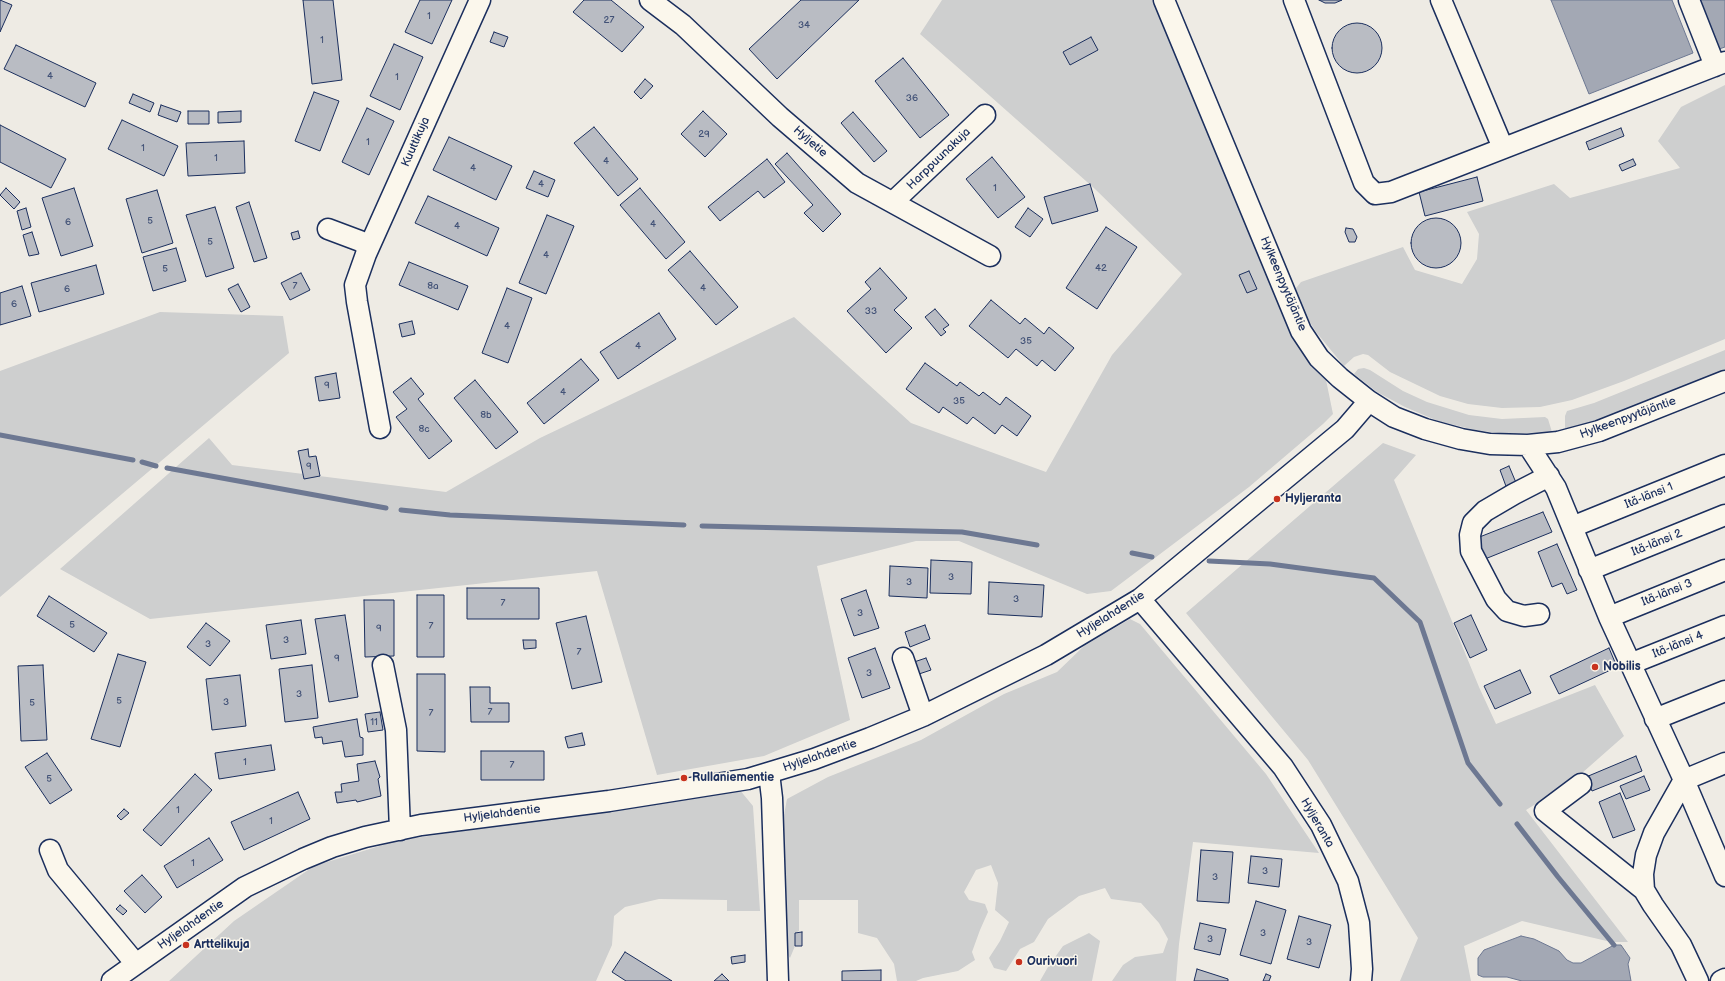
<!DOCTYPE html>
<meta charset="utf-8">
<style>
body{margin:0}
canvas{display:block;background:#eeebe4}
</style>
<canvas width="1725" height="981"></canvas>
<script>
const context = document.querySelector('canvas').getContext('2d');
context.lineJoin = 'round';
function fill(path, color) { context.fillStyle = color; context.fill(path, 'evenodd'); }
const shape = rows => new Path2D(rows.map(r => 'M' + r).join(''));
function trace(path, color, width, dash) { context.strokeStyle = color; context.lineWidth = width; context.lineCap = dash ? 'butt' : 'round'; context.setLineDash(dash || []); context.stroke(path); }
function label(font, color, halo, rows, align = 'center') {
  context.font = font + ' "Balsamiq Sans",sans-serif'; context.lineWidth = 3; context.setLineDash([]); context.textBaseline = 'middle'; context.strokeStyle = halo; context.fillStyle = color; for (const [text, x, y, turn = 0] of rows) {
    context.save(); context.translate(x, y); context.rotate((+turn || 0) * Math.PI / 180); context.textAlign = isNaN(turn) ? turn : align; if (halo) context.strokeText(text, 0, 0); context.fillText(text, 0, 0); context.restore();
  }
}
const green = shape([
 [942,0,1153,0,1307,353,1325,375,1333,414,1323,424,1249,487,1111,591,1087,594,959,541,916,541,817,566,850,720,764,756,657,775,597,571,150,619,60,569,209,438,232,465,446,492,540,438,794,317,911,423,1046,472,1112,355,1182,274,1095,189,920,34],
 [1725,85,1725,339,1624,381,1572,400,1540,407,1502,408,1468,404,1440,396,1390,372,1368,355,1363,354,1354,357,1344,366,1316,332,1292,293,1301,282,1403,247,1415,270,1462,284,1477,259,1479,234,1467,212,1554,184,1570,198,1680,168,1658,141,1681,107],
 [160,312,283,316,289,353,0,597,0,371],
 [1725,350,1725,371,1604,419,1565,429,1565,416,1567,411,1594,403],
 [1364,368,1370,370,1403,391,1427,402,1469,415,1502,419,1545,417,1548,419,1552,432,1506,434,1475,430,1438,421,1405,407,1377,392,1354,374,1358,369],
 [1383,443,1416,455,1394,480,1479,687,1496,724,1595,685,1624,736,1573,781,1526,810,1628,942,1611,942,1522,921,1464,946,1471,981,1400,981,1418,938,1308,760,1186,613],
 [1130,619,1140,624,1266,774,1319,853,1193,842,1179,944,1176,981,1112,981,1123,965,1135,957,1163,953,1168,939,1159,923,1141,903,1111,899,1105,888,1079,896,1048,919,1034,942,1020,949,1006,971,994,968,989,958,1000,941,1009,922,995,910,998,883,991,865,976,870,964,892,969,900,985,904,988,912,980,930,972,952,975,960,958,971,923,978,916,981,897,981,894,964,877,938,858,933,858,900,799,900,799,931,795,933,795,946,790,958,783,947,781,831,787,799,828,777,921,740,1004,694,1057,672,1084,646],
 [739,789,753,806,760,911,727,911,727,900,659,899,625,907,614,916,612,945,596,981,169,981,234,921,314,866,396,841],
 [1089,933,1100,941,1092,981,1040,981,1048,967,1063,946]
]);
const water = shape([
 [1551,0,1672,0,1693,53,1589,94,1551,0],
 [1699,0,1725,0,1725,47,1719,49,1699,0],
 [1521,936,1534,939,1559,951,1567,960,1573,963,1581,963,1614,945,1621,945,1630,958,1628,964,1631,981,1522,981,1507,977,1483,977,1478,975,1478,958,1484,950,1521,936]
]);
const stream = shape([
 [0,435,133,460],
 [142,462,156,466],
 [167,468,386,508],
 [401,510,450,515,684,525],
 [702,526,962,532,1037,545],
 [1132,553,1152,557],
 [1209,561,1270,564,1374,578,1420,622,1468,763,1500,804],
 [1517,824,1558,877,1614,945]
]);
const building = shape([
 [0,0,12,5,0,32,0,0],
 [303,0,333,0,342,80,312,84,303,0],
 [420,0,452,0,432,44,405,32,420,0],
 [584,0,611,0,644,27,622,52,573,12,584,0],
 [801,0,859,0,777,79,749,49,801,0],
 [1319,0,1342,0,1335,3,1325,3,1319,0],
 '1332 48a25 25 0 1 1 50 0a25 25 0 1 1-50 0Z',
 [494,32,508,37,504,47,490,42,494,32],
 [1091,37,1098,50,1070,65,1063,52,1091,37],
 [394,44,423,57,400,110,370,96,394,44],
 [16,45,96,83,85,107,4,69,16,45],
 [903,58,949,115,920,138,875,81,903,58],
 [645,79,653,86,641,99,634,92,645,79],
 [314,92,339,101,320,151,295,141,314,92],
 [133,94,154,103,150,112,129,103,133,94],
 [161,105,181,112,177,122,158,115,161,105],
 [367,108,394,121,369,175,342,162,367,108],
 [188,111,209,111,209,124,188,124,188,111],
 [241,111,241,122,218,123,218,112,241,111],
 [703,111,727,134,705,157,681,134,703,111],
 [853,112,887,151,874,162,841,123,853,112],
 [122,120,178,146,164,176,108,149,122,120],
 [0,125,66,159,51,188,0,162,0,125],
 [594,127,638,179,618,196,574,143,594,127],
 [1621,128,1624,136,1589,150,1586,142,1621,128],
 [449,137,512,166,496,200,433,170,449,137],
 [244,141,245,173,188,176,186,143,244,141],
 [787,153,841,214,823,232,804,213,813,205,775,164,787,153],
 [992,157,1025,197,998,218,966,179,992,157],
 [767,159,785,182,764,198,758,191,720,221,708,207,767,159],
 [1633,159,1636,165,1622,171,1619,165,1633,159],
 [534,171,555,180,548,197,526,188,534,171],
 [1477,177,1483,201,1425,216,1419,192,1477,177],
 [1090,184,1098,211,1052,224,1044,197,1090,184],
 [6,188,20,202,14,209,0,195,6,188],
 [74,188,93,246,61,256,42,198,74,188],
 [640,188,685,242,666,259,620,205,640,188],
 [157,190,173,243,142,253,126,199,157,190],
 [428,196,499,228,487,256,415,223,428,196],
 [249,202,267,258,254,262,236,207,249,202],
 [215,207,234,268,206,277,186,215,215,207],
 [26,208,31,227,22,230,17,211,26,208],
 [1028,208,1043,219,1030,237,1015,227,1028,208],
 [547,215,574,226,546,294,519,283,547,215],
 '1411 243a25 25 0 1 1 50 0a25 25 0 1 1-50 0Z',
 [1106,227,1137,247,1097,309,1066,288,1106,227],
 [1346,228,1353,229,1357,237,1355,242,1349,242,1345,232,1346,228],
 [298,231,300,238,293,240,291,233,298,231],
 [32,232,39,254,29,256,23,235,32,232],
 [176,248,186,281,153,291,143,257,176,248],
 [690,251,738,307,716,325,668,270,690,251],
 [409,262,468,286,458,310,399,285,409,262],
 [96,265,104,294,39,312,31,283,96,265],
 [880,268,907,298,894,310,912,328,886,353,847,311,871,289,865,282,880,268],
 [1249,271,1257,289,1247,293,1239,275,1249,271],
 [301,273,310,290,290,300,281,283,301,273],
 [238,284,250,307,241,312,228,289,238,284],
 [22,286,31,316,0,325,0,293,22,286],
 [507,288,532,298,508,363,482,353,507,288],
 [991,300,1020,324,1025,318,1044,334,1049,327,1074,348,1055,371,1042,360,1037,366,1016,349,1008,358,969,326,991,300],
 [935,309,949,325,943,329,946,332,941,336,925,317,935,309],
 [659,313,676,339,618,379,600,352,659,313],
 [412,321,415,334,402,337,399,324,412,321],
 [581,359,599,380,544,424,527,403,581,359],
 [925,363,957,386,960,382,979,396,983,392,1000,405,1006,397,1031,416,1017,436,1002,425,995,434,973,417,967,424,943,407,939,413,906,389,925,363],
 [336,373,340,398,319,401,315,377,336,373],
 [411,378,424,394,418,399,452,441,429,459,396,417,407,409,393,392,411,378],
 [475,380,518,432,496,449,454,398,475,380],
 [308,449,309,457,316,456,320,476,304,479,298,451,308,449],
 [1509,466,1517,485,1507,489,1500,470,1509,466],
 [1543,512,1552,532,1485,559,1477,538,1543,512],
 [1557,544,1577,590,1567,594,1562,583,1552,587,1538,552,1557,544],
 [931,560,972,562,971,594,930,593,931,560],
 [890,566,928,568,927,598,889,596,890,566],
 [989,582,1044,585,1042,617,988,614,989,582],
 [467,588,539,588,539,619,467,619,467,588],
 [866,590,879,628,854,636,841,599,866,590],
 [417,595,444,595,444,657,417,657,417,595],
 [49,596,107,633,94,652,37,616,49,596],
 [364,600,394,600,394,656,365,657,364,600],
 [345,615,358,697,329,702,315,619,345,615],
 [1471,615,1487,650,1470,658,1454,623,1471,615],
 [586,616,602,682,572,689,556,623,586,616],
 [301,620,306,654,271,659,266,625,301,620],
 [206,623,230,641,210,666,187,647,206,623],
 [925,625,930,639,910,647,905,632,925,625],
 [523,640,536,640,536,648,524,649,523,640],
 [875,648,890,688,862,698,848,658,875,648],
 [1609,648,1617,667,1559,694,1550,676,1609,648],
 [118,654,146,662,120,747,91,739,118,654],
 [926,658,931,670,919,674,914,662,926,658],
 [43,665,47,740,21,741,18,666,43,665],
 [312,665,318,718,285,722,279,669,312,665],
 [1520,670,1531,693,1495,709,1484,686,1520,670],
 [417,674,445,674,445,752,417,751,417,674],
 [240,675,246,726,212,730,206,679,240,675],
 [470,687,490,687,490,703,509,703,509,722,471,722,470,687],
 [380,712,383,730,368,732,365,714,380,712],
 [357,719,360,737,363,738,363,755,345,757,342,741,323,744,322,737,315,738,313,727,357,719],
 [582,733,585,745,568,748,565,737,582,733],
 [271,745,275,770,219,779,215,753,271,745],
 [481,751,544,751,544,780,481,780,481,751],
 [47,753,72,790,50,804,25,767,47,753],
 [1636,756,1642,771,1592,791,1586,777,1636,756],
 [375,761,380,777,378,779,381,796,357,802,356,800,337,803,335,792,342,792,341,784,359,781,357,764,375,761],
 [195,774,212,790,161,846,143,830,195,774],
 [1644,776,1650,790,1626,799,1620,786,1644,776],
 [298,792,310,819,244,850,231,822,298,792],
 [1620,793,1635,830,1613,838,1599,802,1620,793],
 [124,809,129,813,121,820,117,816,124,809],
 [209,838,223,860,177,888,164,866,209,838],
 [1201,850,1233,852,1229,903,1197,901,1201,850],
 [1251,856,1282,859,1279,887,1248,883,1251,856],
 [142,875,162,897,145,913,124,891,142,875],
 [1256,901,1286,910,1271,964,1240,955,1256,901],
 [120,905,127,911,123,915,116,909,120,905],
 [1299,916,1331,925,1319,968,1287,959,1299,916],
 [1200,923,1226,929,1220,955,1194,949,1200,923],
 [802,932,802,946,795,946,795,933,802,932],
 [625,952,672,981,626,981,612,972,625,952],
 [745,955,745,962,732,964,731,957,745,955],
 [1197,969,1228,979,1228,981,1194,981,1197,969],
 [881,970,881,981,842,981,842,971,881,970],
 [722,974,729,981,714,981,722,974],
 [1266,974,1271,976,1269,981,1263,981,1266,974]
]);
const minor = shape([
 [650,0,683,25,780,117,857,183,990,256],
 [1164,0,1301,331,1319,358,1340,378,1369,401,1394,417,1425,429,1461,439,1490,444,1528,445,1558,442,1599,431,1725,381],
 [1294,0,1364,183,1375,194,1391,192,1725,62],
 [1441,0,1503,148],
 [1689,0,1715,66],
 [893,202,985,115],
 [328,229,360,241,369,247],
 [380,428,357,302,355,285,366,254,480,0],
 [1528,445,1556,488,1609,617,1684,780,1725,876],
 [1572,527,1725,465],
 [1589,570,1725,515],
 [1140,599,1283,767,1321,825,1348,881,1359,923,1362,969,1361,981],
 [1539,614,1524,616,1507,611,1496,599,1471,551,1470,535,1473,523,1485,511,1514,494,1549,476],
 [1609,617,1725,570],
 [903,658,923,716],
 [1630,664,1725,626],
 [383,665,396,730,400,830],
 [1655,719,1725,691],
 [769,773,772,798,778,981],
 [1581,784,1545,811,1644,890],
 [50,850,58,870,136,964],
 [112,981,245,887,303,859,332,847,365,837,421,825,609,801,748,779,814,759,870,738,923,716,1046,655,1140,599,1345,429,1369,401],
 [1698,981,1681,945,1653,905,1644,890,1643,874,1646,855,1654,833,1684,780,1725,763],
 [1721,981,1725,979]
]);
const markers = [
 [1277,499,4,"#c8321e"],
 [1595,667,4,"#c8321e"],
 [684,778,4,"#c8321e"],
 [186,945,4,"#c8321e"],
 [1019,962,4,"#c8321e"]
];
const numberNames = [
 ["1",429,16],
 ["27",609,20],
 ["34",804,25],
 ["1",322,40],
 ["4",50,76],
 ["1",397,77],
 ["36",912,98],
 ["29",704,134],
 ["1",368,142],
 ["1",143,148],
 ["1",216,158],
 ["4",606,161],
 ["4",473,168],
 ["4",541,184],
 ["1",995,188],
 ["5",150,221],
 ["6",68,222],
 ["4",653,224],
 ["4",457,226],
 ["5",210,242],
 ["4",546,255],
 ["42",1101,268],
 ["5",165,269],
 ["7",295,286],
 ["8a",433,286],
 ["4",703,288],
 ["6",67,289],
 ["6",14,304],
 ["33",871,311],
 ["4",507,326],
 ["35",1026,341],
 ["4",638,346],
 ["9",327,385],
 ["4",563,392],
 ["35",959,401],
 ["8b",486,415],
 ["8c",424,429],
 ["9",309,466],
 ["3",951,577],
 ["3",909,582],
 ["3",1016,599],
 ["7",503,603],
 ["3",860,613],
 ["5",72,625],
 ["7",431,626],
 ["9",379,628],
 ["3",286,640],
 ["3",208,644],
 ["7",579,652],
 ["9",337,658],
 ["3",869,673],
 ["3",299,694],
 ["5",119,701],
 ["3",226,702],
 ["5",32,703],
 ["7",490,712],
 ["7",431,713],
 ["11",374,722],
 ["1",245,762],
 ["7",512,765],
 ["5",49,779],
 ["1",178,810],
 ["1",271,821],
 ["1",193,863],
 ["3",1265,871],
 ["3",1215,877],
 ["3",1263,933],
 ["3",1210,939],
 ["3",1309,942]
];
const streetNames = [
 ["Kuuttikuja",416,142,-66],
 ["Hyljetie",810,142,41],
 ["Harppuunakuja",939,159,-44],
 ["Hylkeenpyytäjäntie",1283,284,67],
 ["Hylkeenpyytäjäntie",1628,418,-20],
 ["Itä-länsi 1",1649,496,-22],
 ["Itä-länsi 2",1657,543,-22],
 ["Itä-länsi 3",1667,593,-22],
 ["Hyljelahdentie",1111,615,-32],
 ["Itä-länsi 4",1678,645,-22],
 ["Hyljelahdentie",820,756,-19],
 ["Hyljelahdentie",502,814,-7],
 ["Hyljeranta",1317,823,60],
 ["Hyljelahdentie",191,925,-35]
];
const poiNames = [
 ["Hyljeranta",1285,499],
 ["Nobilis",1603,667],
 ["Rullaniementie",692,778],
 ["Arttelikuja",194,945],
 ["Ourivuori",1027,962]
];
fill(green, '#cecfcf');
fill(water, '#a3a8b4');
trace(water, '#6d7892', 1);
trace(stream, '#6d7892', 5);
fill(building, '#b9bcc3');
trace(building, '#1b2f5e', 1);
trace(minor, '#1b2f5e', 23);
trace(minor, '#fbf7ec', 20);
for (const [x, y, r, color] of markers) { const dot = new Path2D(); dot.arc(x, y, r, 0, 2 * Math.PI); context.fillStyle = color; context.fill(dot); trace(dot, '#fbf7ec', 1.5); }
label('10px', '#425277', null, numberNames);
label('12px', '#1b2f5e', '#fbf7ec', streetNames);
label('bold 12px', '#1b2f5e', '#fbf7ec', poiNames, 'left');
</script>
